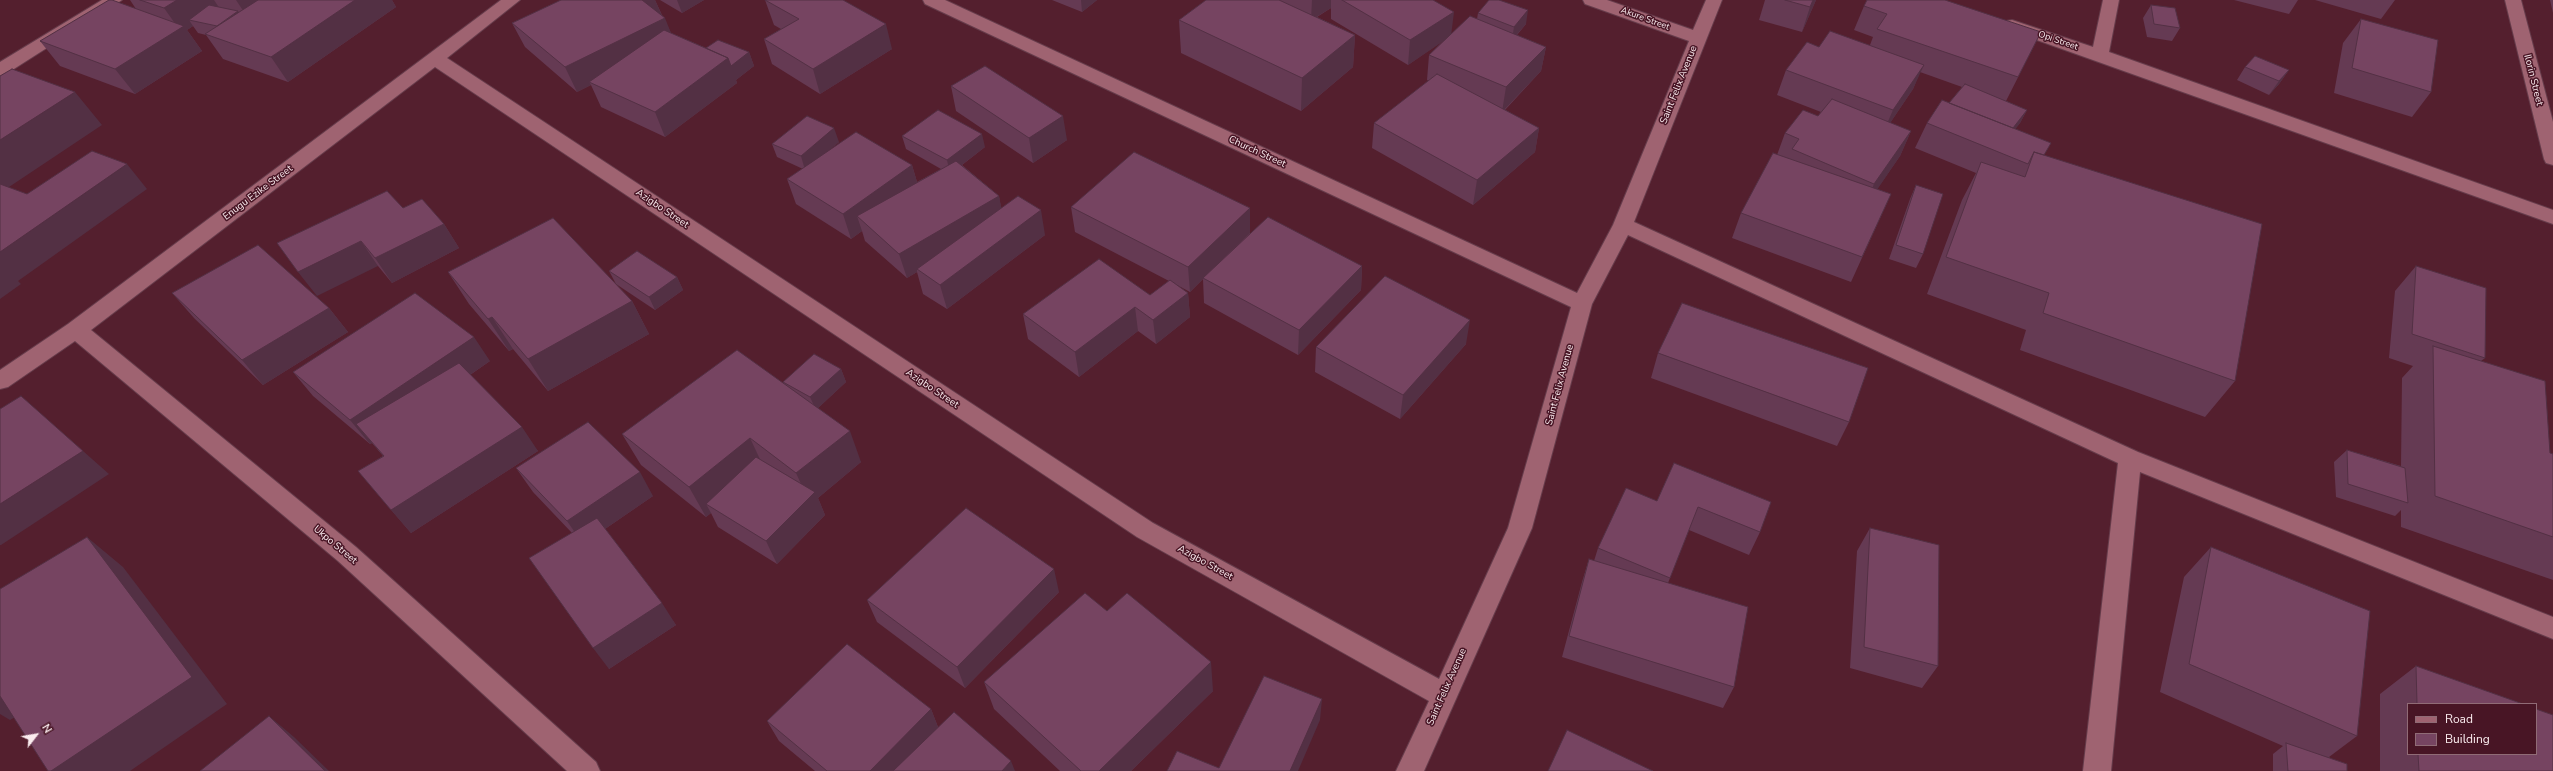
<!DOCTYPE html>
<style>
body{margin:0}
#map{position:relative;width:2553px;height:771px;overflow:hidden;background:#541f2e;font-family:"Nunito Sans",sans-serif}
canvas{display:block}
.legend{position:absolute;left:2407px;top:703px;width:130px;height:52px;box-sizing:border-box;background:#481525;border:1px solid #906b76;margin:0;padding:5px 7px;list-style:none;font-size:12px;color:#fbecef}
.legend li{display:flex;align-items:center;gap:8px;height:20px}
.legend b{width:20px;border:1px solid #906b76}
.north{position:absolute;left:16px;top:715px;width:40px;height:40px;-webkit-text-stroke:3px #481525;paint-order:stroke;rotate:59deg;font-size:11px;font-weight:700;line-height:16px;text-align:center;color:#fbecef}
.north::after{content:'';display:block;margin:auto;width:14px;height:18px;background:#fbecef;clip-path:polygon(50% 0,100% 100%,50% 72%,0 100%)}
</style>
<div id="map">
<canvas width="2553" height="771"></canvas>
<ul class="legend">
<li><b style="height:5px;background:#9f6371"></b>Road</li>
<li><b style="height:11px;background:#764461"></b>Building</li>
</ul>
<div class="north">N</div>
</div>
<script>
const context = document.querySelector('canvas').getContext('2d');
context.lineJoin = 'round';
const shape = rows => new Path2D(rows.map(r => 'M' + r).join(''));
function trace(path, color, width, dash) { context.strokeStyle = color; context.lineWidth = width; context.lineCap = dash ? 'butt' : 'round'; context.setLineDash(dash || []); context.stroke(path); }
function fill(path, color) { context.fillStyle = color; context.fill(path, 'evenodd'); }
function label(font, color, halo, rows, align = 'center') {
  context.font = font + ' "Nunito Sans",sans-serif'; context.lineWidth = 3; context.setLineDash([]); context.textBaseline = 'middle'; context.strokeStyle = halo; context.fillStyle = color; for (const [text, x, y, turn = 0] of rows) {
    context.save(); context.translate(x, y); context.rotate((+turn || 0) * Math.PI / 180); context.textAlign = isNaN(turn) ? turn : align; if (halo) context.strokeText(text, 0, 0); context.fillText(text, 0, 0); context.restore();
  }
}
const street = shape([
 [102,0,122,0,6,74,0,76,0,62,102,0],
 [501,0,520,0,447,58,1153,523,1439,679,1508,528,1571,307,925,4,923,0,945,0,1577,293,1613,225,1689,41,1585,4,1583,0,1607,0,1693,30,1706,0,1722,0,1634,222,2138,452,2553,617,2553,639,2140,472,2111,771,2083,771,2118,463,1628,235,1592,304,1532,528,1424,771,1396,771,1429,701,1137,537,435,67,91,330,356,547,596,762,600,771,567,771,338,561,75,341,8,387,0,389,0,370,68,324,501,0],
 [2103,0,2119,0,2109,52,2553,210,2553,224,2006,29,2003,25,2006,21,2012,20,2093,47,2103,0],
 [2505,0,2521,0,2553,122,2553,165,2546,163,2544,159,2505,0]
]);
const wall = shape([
 [130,0,392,0,396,7,288,82,223,59,206,35,198,33,193,26,187,30,202,51,135,94,60,66,40,41,136,9],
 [561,0,655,0,662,15,671,33,706,48,749,52,754,66,736,80,737,83,665,137,601,107,591,85,577,92,525,47,512,23],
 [660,0,704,0,682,13],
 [765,0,892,49,820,94,772,64,764,39,781,29,774,25],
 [1052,0,1097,0,1082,12],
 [1206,0,1433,0,1451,34,1477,19,1478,13,1526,24,1517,35,1546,47,1541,71,1505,110,1539,128,1535,152,1473,205,1372,148,1374,123,1429,81,1427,80,1429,55,1444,40,1408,65,1331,19,1331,8,1317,17,1355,35,1353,67,1301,111,1181,53,1179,20],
 [1765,0,1816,0,1802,32,1759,20],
 [2234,0,2298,0,2289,14],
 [2315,0,2395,0,2381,19],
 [2550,0,2553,0,2553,13],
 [2151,5,2180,28,2172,41,2147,37,2143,18],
 [1864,6,2041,32,2006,101,2027,110,2020,123,2015,129,2051,143,2044,155,2235,381,2205,417,2020,350,2026,330,1927,294,1962,200,1976,173,1915,148,1927,123,1949,103,1962,87,1920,72,1913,89,1890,123,1911,131,1900,156,1877,189,1891,194,1851,282,1732,238,1741,213,1777,155,1785,133,1818,116,1821,112,1777,95,1786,70,1819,47,1870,45,1873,37,1854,30],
 [2361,19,2431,92,2412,117,2334,93,2343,43],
 [2245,67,2289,70,2279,84,2269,95,2237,80],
 [951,86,1067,140,1033,163,956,111],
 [902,136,985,147,962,165,999,196,1001,208,1045,235,947,309,923,294,917,272,907,278,865,241,862,231,851,239,796,204,787,179,803,169,777,157,772,144,839,142,824,154,912,165,917,182,941,169,906,149],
 [1916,185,1923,254,1916,268,1889,259,1910,199],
 [1071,207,1250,233,1362,266,1361,290,1298,355,1204,303,1203,279,1190,292,1177,285,1188,293,1190,317,1156,344,1138,331,1079,377,1028,339,1023,314,1150,295,1169,281,1075,232],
 [444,224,459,248,392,283,378,266,277,243],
 [2416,266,2485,358,2481,361,2550,453,2553,454,2553,580,2401,527,2401,510,2395,516,2336,497,2334,462,2347,450,2401,466,2402,378,2413,366,2389,358,2395,291],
 [609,271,677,277,683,290,655,310,616,284],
 [448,272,632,301,649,334,548,391,513,349,509,351,469,304],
 [172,293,329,308,348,332,263,385,194,318],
 [1466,344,1400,419,1315,372,1316,347],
 [1658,353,1849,422,1837,446,1651,378],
 [490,361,470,375,538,451,411,533,358,471,383,456,372,443,370,444,313,396,293,372],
 [841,369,846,382,818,408,861,462,818,498,825,515,777,564,718,527,711,513,706,517,641,465,622,434,783,383,783,382],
 [1674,463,1760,532,1749,555,1689,530,1668,583,1734,687,1723,708,1562,657,1582,582,1589,559,1594,561,1598,548,1657,501],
 [516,468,653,496,605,529,676,625,609,669,572,533,533,492],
 [1870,528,1938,666,1922,688,1850,668,1857,551],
 [2211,547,2357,736,2329,757,2347,771,2273,771,2273,754,2283,746,2160,692,2184,577],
 [1059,592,965,688,877,622,867,600],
 [1107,611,1213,691,1131,771,1060,771,994,709,984,682],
 [2416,666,2523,704,2408,704,2408,754,2536,754,2553,771,2380,771,2380,694],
 [931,709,938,727,1015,771,815,771,779,741,767,721]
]);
const shadedWall = shape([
 [177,0,214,0,220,9,189,20,193,26,187,30,202,51,135,94,115,69,179,29,164,8],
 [236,0,276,0,248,18],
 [355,0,392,0,396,7,288,82,271,57],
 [641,0,655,0,663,18],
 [677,0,704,0,682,13],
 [1081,0,1097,0,1082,12],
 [1312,0,1331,0,1331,8,1311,20],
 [1813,0,1816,0,1802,32,1810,7],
 [1528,10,1526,24,1512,40,1514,27],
 [238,11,248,24,218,27],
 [1454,12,1451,36,1408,65,1410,40],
 [665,18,675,43,589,82,591,85,577,92,565,67],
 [886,24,892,49,820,94,813,69],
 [1355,35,1353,67,1301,111,1302,78],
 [1546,47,1541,71,1502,112,1506,87],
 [749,52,754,66,736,80,737,83,665,137,655,112,728,58],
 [1924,65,1913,89,1882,135,1893,110],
 [2289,70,2279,84,2269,95,2279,81],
 [75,92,102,125,0,193,0,140],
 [2027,110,2020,123,2004,144,2011,130],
 [1063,116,1067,140,1033,163,1029,138],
 [834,128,839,142,805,170,801,156],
 [1539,128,1535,152,1473,205,1477,180],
 [1911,131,1900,156,1864,209,1874,184],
 [982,134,985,147,950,174,947,160],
 [127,164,147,189,18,281,21,284,0,299,0,252],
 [912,165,919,189,857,216,862,231,851,239,843,214],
 [999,196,1004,221,917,269,917,272,907,278,899,254],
 [1250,208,1250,233,1203,278,1203,279,1190,292,1188,267],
 [1041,210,1045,235,947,309,940,285],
 [444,224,459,248,392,283,375,258],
 [361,241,378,266,317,296,298,272],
 [1362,266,1361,290,1298,355,1299,330],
 [677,277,683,290,655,310,649,297],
 [1188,293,1190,317,1156,344,1153,320],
 [632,301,649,334,548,391,528,359],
 [1135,307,1138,331,1079,377,1075,352],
 [329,308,348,332,263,385,242,360],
 [492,317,513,349,509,351,488,319],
 [1470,320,1466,344,1400,419,1403,395],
 [474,337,490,361,372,442,356,424,372,443,370,444,350,420],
 [841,369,846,382,816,410,810,397],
 [522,427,538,451,411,533,391,510],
 [850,431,861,462,818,498,825,515,777,564,766,541,808,499,796,473],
 [750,438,765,470,706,504,711,513,706,517,689,487],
 [83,451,109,474,1,545,0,545,0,504],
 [640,472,653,496,583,544,567,521],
 [87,537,123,567,227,704,130,771,51,771],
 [1054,569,1059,592,965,688,957,667],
 [662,603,676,625,609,669,593,648],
 [1211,662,1213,691,1131,771,1099,771],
 [0,687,31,708,10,720,0,714],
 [1322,699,1320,720,1298,771,1290,771],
 [931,709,939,730,900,771,870,771],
 [269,716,294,737,329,771,325,771],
 [1011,761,1015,771,1002,771]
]);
const building = shape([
 [109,0,112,0,184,26,115,69,40,41,109,0],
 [140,0,177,0,164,8,140,0],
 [258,0,355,0,271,57,205,34,258,0],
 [561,0,642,0,665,18,565,67,512,23,561,0],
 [765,0,843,0,886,24,813,69,764,39,799,19,765,0],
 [1206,0,1279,0,1355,35,1302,78,1179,20,1206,0],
 [1342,0,1433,0,1454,12,1410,40,1342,0],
 [1489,0,1499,0,1528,10,1514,27,1478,13,1489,0],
 [1785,0,1813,0,1810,7,1785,0],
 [1867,0,1945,0,2041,32,2018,77,1877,29,1887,14,1864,6,1867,0],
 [209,5,238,11,217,26,189,20,209,5],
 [2151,5,2175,8,2180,28,2154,24,2151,5],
 [1470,16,1546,47,1506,87,1429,55,1470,16],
 [2361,19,2438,40,2431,92,2352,68,2361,19],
 [664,30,728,58,655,112,589,82,664,30],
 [1830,31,1924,65,1893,110,1786,70,1807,42,1819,47,1830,31],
 [718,40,749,52,731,66,728,58,706,48,718,40],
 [2255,56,2289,70,2279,81,2245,67,2255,56],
 [985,66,1063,116,1029,138,951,86,985,66],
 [12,69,75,92,0,140,0,76,12,69],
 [1437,74,1539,128,1477,180,1374,123,1437,74],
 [1965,84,2027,110,2013,128,1949,103,1965,84],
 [1832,99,1911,131,1874,184,1792,149,1799,139,1785,133,1803,110,1818,116,1832,99],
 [1942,100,2051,143,2044,155,2034,152,2028,164,1927,123,1942,100],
 [938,110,982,134,947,160,902,136,938,110],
 [807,116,834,128,801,156,772,144,807,116],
 [856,132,912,165,843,214,787,179,856,132],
 [92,151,127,164,0,252,0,184,27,194,92,151],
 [1134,152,1250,208,1188,267,1071,207,1134,152],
 [2034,152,2262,224,2235,381,2043,313,2049,293,1946,257,1981,162,2025,177,2034,152],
 [1773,153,1891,194,1862,257,1741,213,1773,153],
 [956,161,999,196,899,254,857,216,956,161],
 [1916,185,1943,194,1923,254,1896,245,1916,185],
 [387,191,403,208,422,199,444,224,375,258,361,241,298,272,277,243,387,191],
 [1018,196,1041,210,940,285,917,269,1018,196],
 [1268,217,1362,266,1299,330,1203,278,1268,217],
 [553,218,632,301,528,359,492,317,488,319,448,272,553,218],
 [258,245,329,308,242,360,172,293,258,245],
 [637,251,677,277,649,297,609,271,637,251],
 [1099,259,1150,295,1170,280,1188,293,1153,320,1135,307,1075,352,1023,314,1099,259],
 [2416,266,2486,288,2485,358,2412,334,2416,266],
 [1385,276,1470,320,1403,395,1316,347,1385,276],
 [415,293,474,337,350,420,293,372,415,293],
 [1682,303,1868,368,1849,422,1658,353,1682,303],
 [2433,346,2545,381,2550,453,2553,454,2553,537,2435,496,2433,346],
 [737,350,850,431,796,473,750,438,689,487,622,434,737,350],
 [814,354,841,369,810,397,783,382,814,354],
 [459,363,522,427,391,510,358,471,384,456,356,424,459,363],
 [21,396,83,451,0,504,0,409,21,396],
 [588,422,640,472,567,521,516,468,588,422],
 [2347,450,2405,468,2408,503,2348,484,2347,450],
 [756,457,815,492,766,541,706,504,756,457],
 [1674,463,1771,502,1760,532,1698,507,1670,578,1598,548,1626,488,1657,501,1674,463],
 [966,508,1054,569,957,667,867,600,966,508],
 [597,518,662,603,593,648,529,558,597,518],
 [1870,528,1939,545,1938,666,1864,647,1870,528],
 [87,537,192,677,51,771,48,771,0,696,0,589,87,537],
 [2211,547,2370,611,2357,736,2189,664,2211,547],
 [1589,559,1748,607,1734,687,1569,636,1589,559],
 [1085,593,1107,611,1127,593,1211,662,1099,771,1081,771,984,682,1085,593],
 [847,644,931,709,870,771,827,771,767,721,847,644],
 [2416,666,2523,704,2417,704,2416,666],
 [1264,676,1322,699,1290,771,1167,771,1177,751,1219,768,1264,676],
 [2536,709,2553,715,2553,771,2419,771,2418,754,2536,754,2536,709],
 [954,712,1011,761,1002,771,893,771,954,712],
 [269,716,325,771,200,771,269,716],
 [1567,730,1653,771,1548,771,1567,730],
 [2286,743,2347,764,2347,771,2288,771,2286,743]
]);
const farStreetnames = [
 ["Akure Street",1645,19,20],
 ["Opi Street",2058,41,19]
];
const streetNames = [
 ["Ilorin Street",2533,80,76],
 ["Saint Felix Avenue",1679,85,-68],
 ["Church Street",1257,152,25],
 ["Enugu Ezike Street",258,193,-37],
 ["Azigbo Street",662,209,34],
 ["Saint Felix Avenue",1560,385,-75],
 ["Azigbo Street",932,389,34],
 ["Ukpo Street",335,545,40],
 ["Azigbo Street",1205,563,29],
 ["Saint Felix Avenue",1447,687,-66]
];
trace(street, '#663c4b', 2);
fill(street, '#9f6371');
fill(wall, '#653a53');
fill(shadedWall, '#533044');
fill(building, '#764461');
trace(building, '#533044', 1);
label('9px', '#fbecef', '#481525', farStreetnames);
label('10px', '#fbecef', '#481525', streetNames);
</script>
